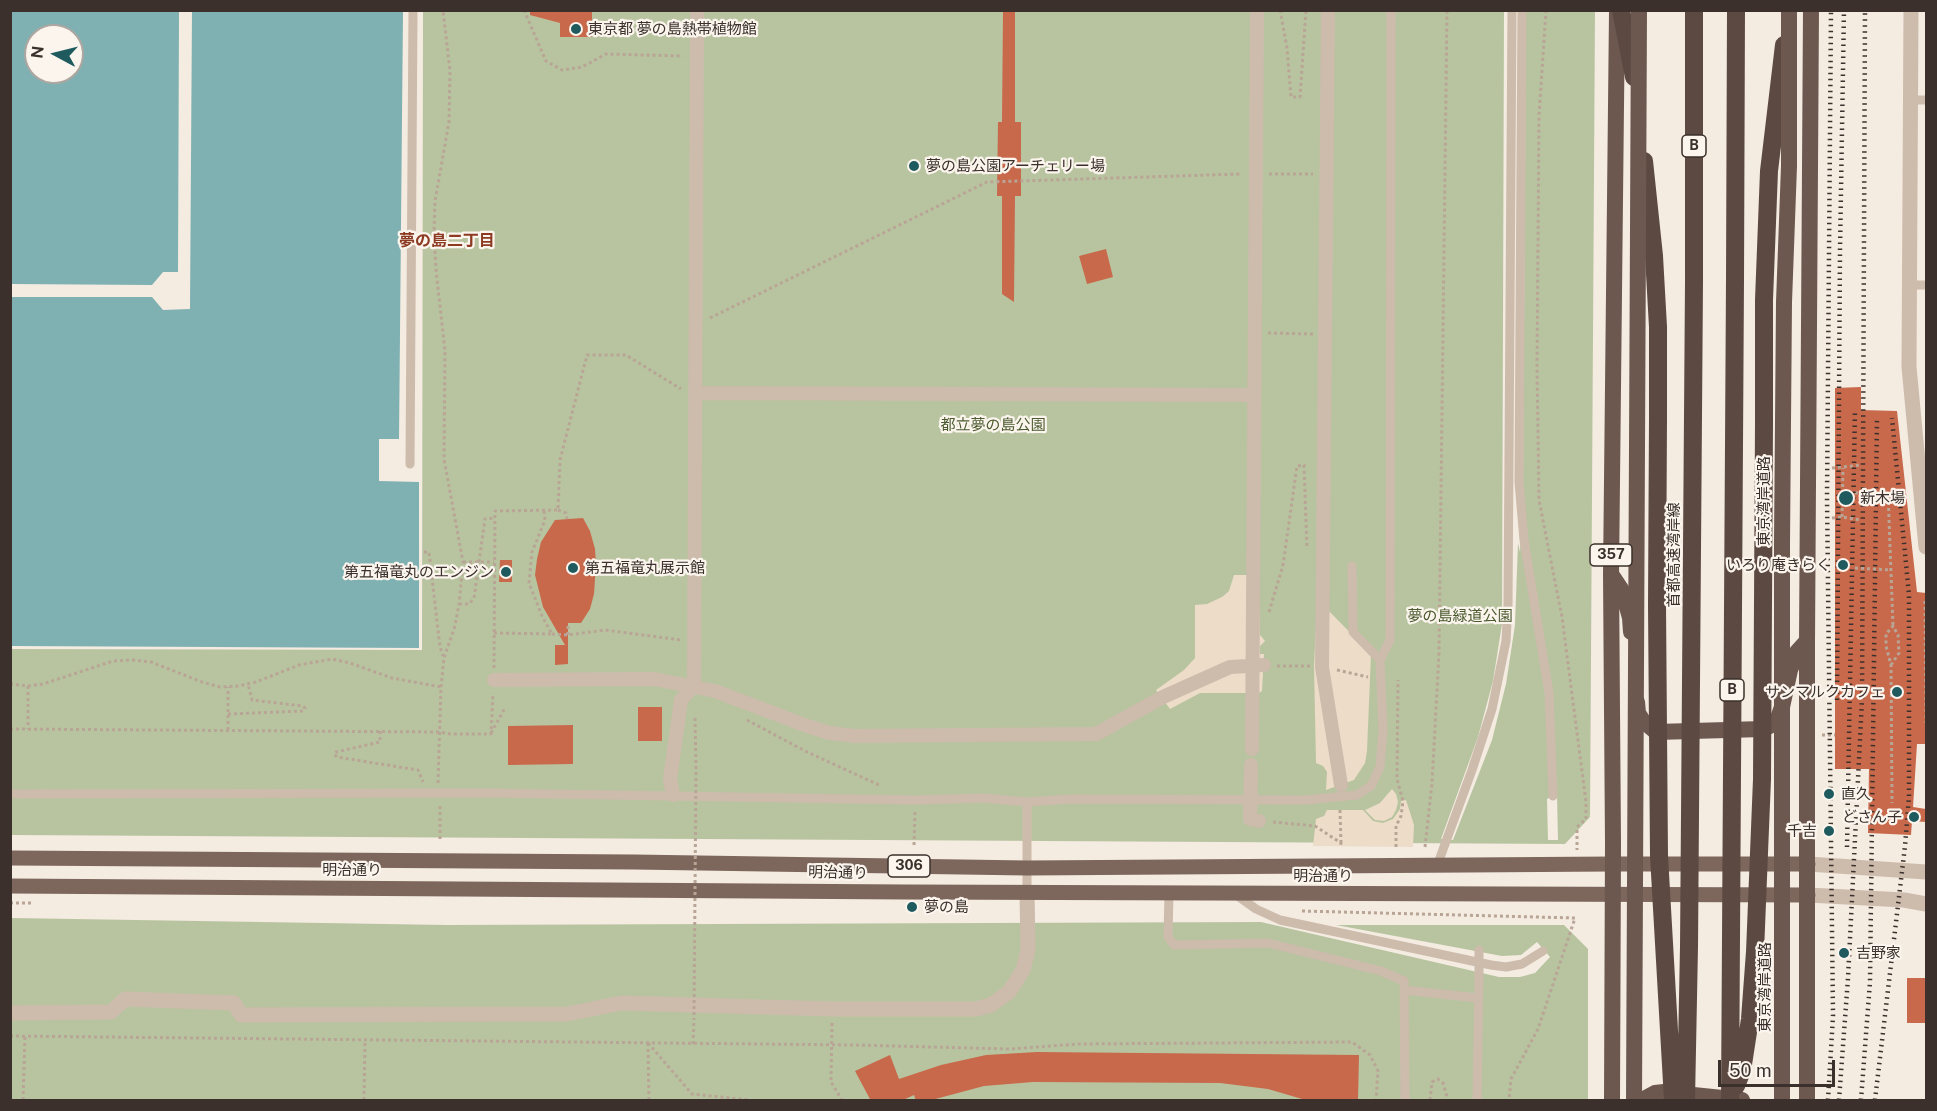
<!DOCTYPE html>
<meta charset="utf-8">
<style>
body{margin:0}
#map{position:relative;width:1937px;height:1111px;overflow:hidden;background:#f4ebe1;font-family:"Public Sans",sans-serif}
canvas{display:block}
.frame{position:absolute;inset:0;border:12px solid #3b302b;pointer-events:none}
.north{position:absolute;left:24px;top:24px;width:60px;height:60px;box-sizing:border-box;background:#fbf5ee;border:2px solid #aea6a0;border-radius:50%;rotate:277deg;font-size:16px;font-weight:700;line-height:24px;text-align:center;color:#3b302b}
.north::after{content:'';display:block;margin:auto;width:21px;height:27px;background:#1f5a5e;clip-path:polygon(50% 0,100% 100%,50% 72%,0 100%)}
.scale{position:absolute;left:1718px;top:1060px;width:117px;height:27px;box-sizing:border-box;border:3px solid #3b302b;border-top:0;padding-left:8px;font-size:18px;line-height:21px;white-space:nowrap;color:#3b302b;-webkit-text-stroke:4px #fbf5ee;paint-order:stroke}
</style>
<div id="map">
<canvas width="1937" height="1111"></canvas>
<div class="frame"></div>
<div class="north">N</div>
<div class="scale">50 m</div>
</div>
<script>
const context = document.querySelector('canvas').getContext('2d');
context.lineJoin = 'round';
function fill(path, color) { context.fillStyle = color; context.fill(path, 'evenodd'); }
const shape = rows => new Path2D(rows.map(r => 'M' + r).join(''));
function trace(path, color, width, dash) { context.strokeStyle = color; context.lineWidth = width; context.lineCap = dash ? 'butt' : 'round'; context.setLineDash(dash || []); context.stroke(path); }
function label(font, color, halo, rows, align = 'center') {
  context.font = font + ' "Public Sans","Noto Sans JP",sans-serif'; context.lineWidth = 4.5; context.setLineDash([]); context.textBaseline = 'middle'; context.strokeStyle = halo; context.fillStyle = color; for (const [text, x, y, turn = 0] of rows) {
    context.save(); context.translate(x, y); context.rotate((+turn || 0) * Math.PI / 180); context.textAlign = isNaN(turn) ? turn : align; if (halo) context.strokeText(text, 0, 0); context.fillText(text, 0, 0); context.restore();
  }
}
const green = shape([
 [423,11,1504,11,1502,624,1493,681,1478,737,1441,839,1453,840,1492,740,1506,684,1515,625,1518,543,1520,552,1523,478,1526,11,1595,11,1590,817,1565,844,11,835,11,649,422,650],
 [1557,794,1558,840,1548,840,1547,799],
 [11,918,447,925,1261,922,1499,977,1520,977,1535,973,1550,957,1537,942,1521,955,1502,956,1336,925,1564,925,1588,949,1588,1100,11,1100]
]);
const plaza = shape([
 [1234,575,1260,575,1260,635,1265,641,1260,646,1260,654,1264,654,1262,691,1259,693,1200,693,1170,709,1156,690,1184,670,1195,658,1195,605,1207,604,1222,597,1229,591],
 [1328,610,1371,654,1367,751,1365,763,1354,780,1326,790,1327,772,1323,766,1316,763,1314,666,1316,625],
 [1392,789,1396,794,1398,802,1396,810,1392,817,1384,821,1375,820,1365,810,1380,803],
 [1406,800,1414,825,1413,847,1313,846,1316,819,1324,816,1327,810,1363,810,1373,821,1383,823,1393,819,1400,809,1401,801]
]);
const water = shape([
 [11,11,403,11,399,439,379,439,379,481,419,482,419,648,11,646],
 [36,36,72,36,72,72,36,72]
]);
const pier = shape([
 [179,11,192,11,190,309,163,310,152,297,11,297,11,284,152,285,163,272,178,272]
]);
const building = shape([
 [530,10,592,10,592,37,560,37,560,23,530,15],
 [1003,10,1015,10,1015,122,1021,122,1021,196,1015,196,1014,302,1002,294,1002,196,997,196,998,122,1002,122],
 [1106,249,1113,277,1087,284,1079,256],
 [1861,387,1861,410,1897,411,1917,592,1926,593,1926,744,1917,744,1913,807,1926,809,1926,822,1912,821,1911,835,1868,833,1869,769,1835,769,1835,388],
 [583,518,590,531,595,549,596,564,594,594,590,609,581,623,568,623,568,664,555,665,555,645,565,645,543,607,535,575,537,559,541,542,555,520],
 [500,560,512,560,512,582,499,582],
 [638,707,662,707,662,741,638,741],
 [573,725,573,764,508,765,508,726],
 [1907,978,1926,978,1926,1023,1907,1023],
 [1037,1052,1359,1055,1358,1101,1309,1101,1268,1089,1220,1083,1033,1082,984,1086,928,1101,916,1101,914,1095,901,1101,871,1101,855,1071,890,1055,899,1079,941,1065,986,1055]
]);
const path = shape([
 [524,10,546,61,562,70,582,67,606,54,683,56],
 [1280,10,1287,48,1291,97,1300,97,1306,10],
 [1546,10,1539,116,1537,367,1539,500,1562,617,1586,802,1586,819,1577,827,1577,850],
 [1269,174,1313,174],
 [710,318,987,182,1241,174],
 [1268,333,1313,334],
 [1832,468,1862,465],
 [1843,493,1888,493,1893,626],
 [558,510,566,513,567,519],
 [1842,517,1843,468],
 [1832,518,1842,517,1861,520],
 [424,552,429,552,440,647,443,656],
 [463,562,494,562],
 [1855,568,1891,570],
 [1925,601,1926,723],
 [459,604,469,604,474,598,485,519,494,518],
 [1269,612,1283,565,1297,466,1304,465,1307,549],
 [494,633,552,634,542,616,529,583,532,552,545,520,544,510],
 [552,634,568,635,605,630,681,640],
 [568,635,568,623],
 [1891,665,1899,653,1898,635,1893,626,1886,634,1886,646,1891,665,1892,803],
 [1277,666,1310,666],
 [494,668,495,511,558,510,560,460,587,355,626,355,681,389],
 [1337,670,1368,677],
 [10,684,28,686,43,684,113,661,133,660,151,662,202,682,220,687,238,686,256,682,299,665,332,659,350,663,392,678,441,687],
 [28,686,28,729],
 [228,714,303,711,305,708,303,706,252,700,248,684],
 [695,718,696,769],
 [747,720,805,751,881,786],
 [10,729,439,732,451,734,491,734,493,693],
 [228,730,228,687],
 [380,731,380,742,336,752,334,754,337,757,418,770,423,782],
 [491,733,505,708],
 [1822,735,1835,735],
 [438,783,441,687,444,658,455,626,459,604,463,562,444,459,445,351,436,270,434,233,435,201,449,122,450,71,443,10],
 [440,806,440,842],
 [1340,810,1341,843],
 [1273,822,1315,826,1341,843,1340,846],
 [914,845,915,812],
 [1396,847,1396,826,1401,816,1403,801,1397,779,1398,680],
 [1425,847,1432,783,1439,653,1447,10],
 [10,903,32,903],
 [1302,911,1575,918,1538,1029,1511,1079,1509,1100],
 [832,1023,831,1082,842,1100],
 [10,1036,854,1045,1010,1049,1078,1044,1352,1042,1370,1055,1378,1071,1376,1100],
 [648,1043,692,1094,750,1100],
 [648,1043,649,1100],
 [693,1044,694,1018],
 [23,1100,25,1036],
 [364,1100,365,1040],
 [1430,1100,1432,1082,1438,1079,1443,1083,1448,1100]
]);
const service = shape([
 [1522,10,1519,482,1524,540,1549,693,1553,796],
 [1911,100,1926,100],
 [1910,285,1926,285],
 [410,464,413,10],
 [1380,660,1390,640,1391,10],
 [10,794,487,793,916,800,984,798,1027,802,1069,799,1306,800,1357,795,1371,786,1380,767,1383,730,1380,660,1353,632,1352,566],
 [1437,866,1472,770,1492,709,1506,641,1508,604,1512,10],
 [1027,892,1027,802],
 [1169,893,1168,937,1174,945,1268,943,1381,971,1404,981,1405,1100],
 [1235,894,1256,909,1280,920,1491,965,1506,967,1522,964,1543,951],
 [1404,990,1478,998],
 [1477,1100,1479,975]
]);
const pedestrian = shape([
 [1328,10,1322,667,1341,785],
 [695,393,1253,395],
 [494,680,654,679,715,691,807,726,830,733,855,736,1096,734,1163,697,1230,667,1264,665],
 [1252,749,1257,10],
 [673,795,670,779,681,700,694,686,697,10]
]);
const minor = shape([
 [10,1013,111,1012,125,999,234,1003,241,1015,567,1014,621,1003,833,1009,976,1009,991,1005,1009,992,1023,970,1028,950,1027,892]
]);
const tertiary = shape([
 [1911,10,1909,367,1926,547],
 [1808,864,1926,872],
 [1808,895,1904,900,1926,904]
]);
const primary = shape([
 [10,858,634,862,1027,868,1613,864,1808,864],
 [10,886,907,892,1808,895]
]);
const trunk = shape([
 [1611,574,1623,592,1630,618,1631,632],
 [1637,702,1638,713,1643,721,1656,732,1763,729,1772,725,1778,718,1782,707,1790,670,1797,652,1807,641],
 [1612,1100,1613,844,1611,574,1617,12],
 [1642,1100,1655,1093,1664,1092,1742,1100],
 [1807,1100,1807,641,1811,10]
]);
const motorway = shape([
 [1621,10,1634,77],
 [1644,161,1654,256,1658,327,1658,419],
 [1735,280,1736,10],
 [1694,282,1694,10],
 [1764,424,1764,300,1769,171,1784,45]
]);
const rail = shape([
 [1837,700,1840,250,1844,10],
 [1847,847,1855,409],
 [1828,1100,1833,1016,1827,497,1831,10],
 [1839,1100,1848,978,1862,700,1865,10],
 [1861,1100,1870,982,1877,417],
 [1875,1100,1905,846,1909,796,1909,595,1892,418]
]);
const pathBridge = shape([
 [694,1015,696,769]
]);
const serviceBridge = shape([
 [1479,975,1479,950]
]);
const pedestrianBridge = shape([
 [1251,765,1250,819,1259,821]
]);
const trunkBridge = shape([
 [1634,1100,1639,10],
 [1782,1100,1782,542,1784,302,1789,166,1789,10]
]);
const motorwayBridge = shape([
 [1658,419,1657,605,1659,856,1673,1100],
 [1736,1086,1742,1071,1750,1019,1755,952,1762,779,1764,424],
 [1686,1100,1689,947,1694,282],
 [1730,1100,1735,280]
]);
const markers = [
 [576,29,6,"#1f5a5e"],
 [914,166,6,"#1f5a5e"],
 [1846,498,8,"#1f5a5e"],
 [1843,565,6,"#1f5a5e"],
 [573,568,6,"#1f5a5e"],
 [506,572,6,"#1f5a5e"],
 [1897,692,6,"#1f5a5e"],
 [1829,794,6,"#1f5a5e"],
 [1914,817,6,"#1f5a5e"],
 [1829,831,6,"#1f5a5e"],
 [912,907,6,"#1f5a5e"],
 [1844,953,6,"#1f5a5e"]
];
const shields = [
 [1694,146,24],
 [1611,555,42],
 [1732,690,24],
 [909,866,42]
];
const shieldNames = [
 ["B",1694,146],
 ["357",1611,555],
 ["B",1732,690],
 ["306",909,866]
];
const poiNames = [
 ["東京都 夢の島熱帯植物館",588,29],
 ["夢の島公園アーチェリー場",926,166],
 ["新木場",1860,498],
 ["いろり庵きらく",1831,565,"right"],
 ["第五福竜丸展示館",585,568],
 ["第五福竜丸のエンジン",494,572,"right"],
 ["サンマルクカフェ",1885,692,"right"],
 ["直久",1841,794],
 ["どさん子",1902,817,"right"],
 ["千吉",1817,831,"right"],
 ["夢の島",924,907],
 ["吉野家",1856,953]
];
const parkNames = [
 ["都立夢の島公園",993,425],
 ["夢の島緑道公園",1460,616]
];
const streetNames = [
 ["東京湾岸道路",1764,501,-90],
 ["首都高速湾岸線",1674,555,-90],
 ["明治通り",352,870],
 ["明治通り",838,873,1],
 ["明治通り",1323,876],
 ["東京湾岸道路",1765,987,-90]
];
const neighbourhoodNames = [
 ["夢の島二丁目",447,241]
];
fill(green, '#b8c4a0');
fill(plaza, '#ecdcc8');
fill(water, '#7fb0b2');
fill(pier, '#f4ebe1');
fill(building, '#c8694b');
trace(path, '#b9a596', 3, [3, 3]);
trace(service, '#cdbbac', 9);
trace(pedestrian, '#cdbbac', 14);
trace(minor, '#cdbbac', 15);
trace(tertiary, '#cdbbac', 15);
trace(primary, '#7d675c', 15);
trace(trunk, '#6c584f', 16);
trace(motorway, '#5c4a42', 18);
trace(rail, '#3b302b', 4.5, [1.5, 4.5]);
trace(pathBridge, '#b9a596', 3, [3, 3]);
trace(serviceBridge, '#cdbbac', 9);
trace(pedestrianBridge, '#cdbbac', 14);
trace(trunkBridge, '#6c584f', 16);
trace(motorwayBridge, '#5c4a42', 18);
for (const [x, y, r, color] of markers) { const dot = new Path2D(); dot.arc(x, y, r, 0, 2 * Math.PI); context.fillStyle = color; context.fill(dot); trace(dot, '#fbf5ee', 2); }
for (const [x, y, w] of shields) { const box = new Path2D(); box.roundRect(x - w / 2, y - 11, w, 22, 4.5); context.fillStyle = '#fbf5ee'; context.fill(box); trace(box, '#3b302b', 1.5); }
label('bold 14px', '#3b302b', null, shieldNames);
label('15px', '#3b302b', '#fbf5ee', poiNames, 'left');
label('15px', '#4a5a2e', '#fbf5ee', parkNames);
label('15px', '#3b302b', '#fbf5ee', streetNames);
label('bold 16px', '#8c3b22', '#fbf5ee', neighbourhoodNames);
</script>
